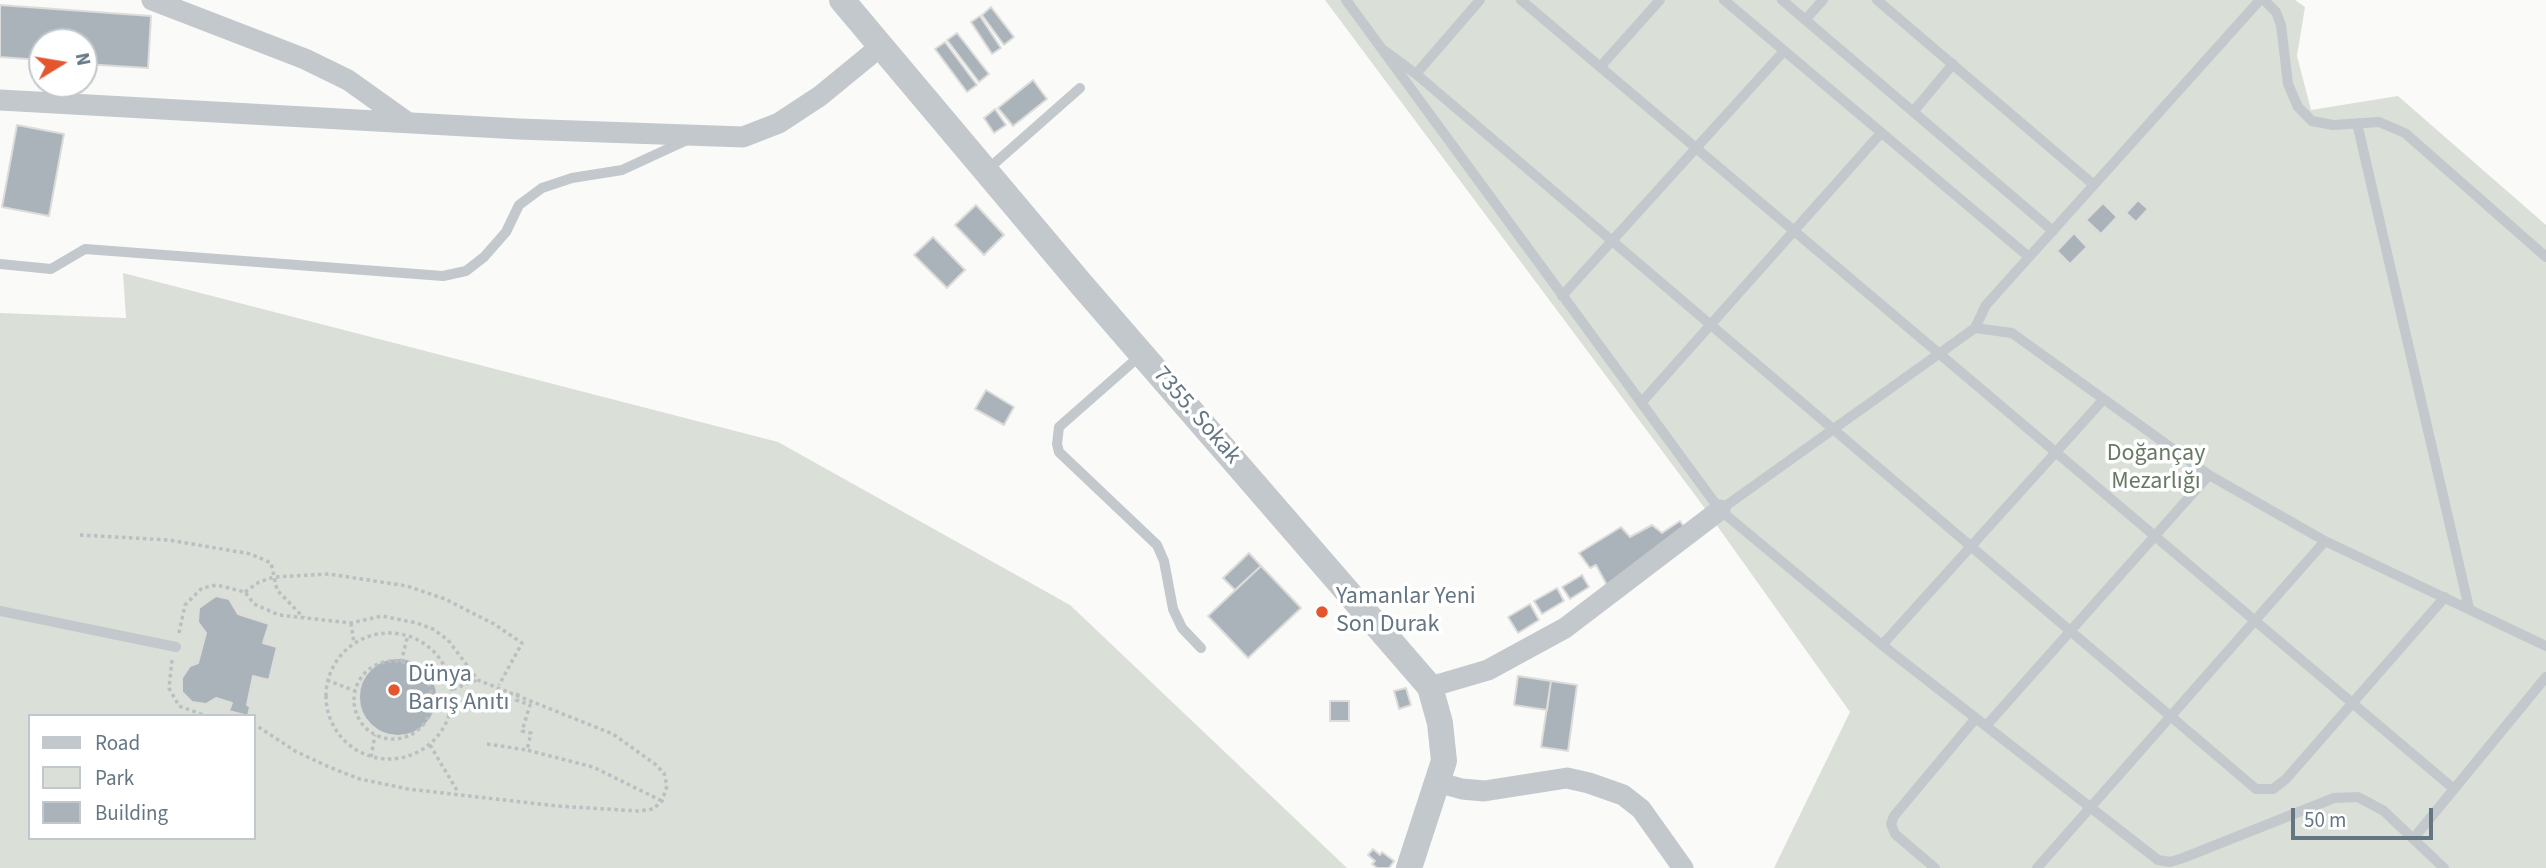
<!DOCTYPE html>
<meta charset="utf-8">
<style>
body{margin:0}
#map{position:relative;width:2546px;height:868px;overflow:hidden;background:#fafaf8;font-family:"Source Sans 3",sans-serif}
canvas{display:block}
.legend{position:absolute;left:28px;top:714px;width:228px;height:126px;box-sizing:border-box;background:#fff;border:2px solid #c1c8cd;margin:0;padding:9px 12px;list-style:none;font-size:21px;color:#657683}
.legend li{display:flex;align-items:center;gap:14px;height:35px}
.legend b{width:35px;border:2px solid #c1c8cd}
.north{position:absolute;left:28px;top:28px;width:70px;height:70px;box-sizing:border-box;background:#fff;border:2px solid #c1c8cd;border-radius:50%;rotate:79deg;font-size:19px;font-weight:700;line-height:28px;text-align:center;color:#657683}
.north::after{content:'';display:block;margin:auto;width:24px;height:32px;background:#e4572e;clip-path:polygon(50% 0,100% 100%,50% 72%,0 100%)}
.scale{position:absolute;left:2291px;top:808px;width:142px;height:32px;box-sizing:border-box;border:4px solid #657683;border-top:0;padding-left:9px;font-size:21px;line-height:24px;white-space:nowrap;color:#657683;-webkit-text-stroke:5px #fff;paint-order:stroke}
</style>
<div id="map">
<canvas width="2546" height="868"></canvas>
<ul class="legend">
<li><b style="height:9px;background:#c3c8cc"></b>Road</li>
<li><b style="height:19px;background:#dadfd7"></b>Park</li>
<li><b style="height:19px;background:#aab3b9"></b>Building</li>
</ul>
<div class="north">N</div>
<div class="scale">50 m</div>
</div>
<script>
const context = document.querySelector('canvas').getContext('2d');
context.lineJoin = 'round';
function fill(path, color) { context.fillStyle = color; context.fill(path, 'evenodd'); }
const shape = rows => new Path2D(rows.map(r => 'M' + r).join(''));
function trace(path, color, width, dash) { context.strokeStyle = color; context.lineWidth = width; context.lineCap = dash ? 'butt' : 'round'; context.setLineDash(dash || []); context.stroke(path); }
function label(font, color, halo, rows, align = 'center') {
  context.font = font + ' "Source Sans 3",sans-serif'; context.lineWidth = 7; context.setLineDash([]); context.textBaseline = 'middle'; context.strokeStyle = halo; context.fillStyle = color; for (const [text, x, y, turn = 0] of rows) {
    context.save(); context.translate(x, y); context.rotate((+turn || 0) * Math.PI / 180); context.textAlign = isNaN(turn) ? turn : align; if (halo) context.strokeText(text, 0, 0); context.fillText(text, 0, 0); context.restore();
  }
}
const green = shape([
 [1325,0,2295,0,2305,7,2297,56,2311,110,2398,96,2546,225,2546,868,1774,868,1850,712,1698,499],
 [123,273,778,442,1070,605,1347,868,0,868,0,313,126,318],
 [30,716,254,716,254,838,30,838]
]);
const building = shape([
 [0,5,151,16,148,68,84,64,84,42,42,42,42,60,0,57,0,5],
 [991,7,1014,37,1004,45,982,15,991,7],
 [980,16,1001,48,992,54,971,22,980,16],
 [957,33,989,74,979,82,947,40,957,33],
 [945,42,977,85,967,92,935,49,945,42],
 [1033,80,1047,99,1013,126,998,108,1033,80],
 [995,109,1006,125,994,133,984,118,995,109],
 [17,125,64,134,49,216,2,207,17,125],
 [2138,200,2148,209,2136,222,2126,213,2138,200],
 [2103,203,2117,217,2101,234,2086,220,2103,203],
 [976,205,1004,235,984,255,955,225,976,205],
 [2074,233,2087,247,2070,264,2057,251,2074,233],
 [933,237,965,270,947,288,914,255,933,237],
 [986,390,1014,407,1004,425,975,409,986,390],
 [1680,521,1686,530,1607,585,1596,565,1590,568,1579,553,1621,527,1630,537,1652,525,1662,533,1680,521],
 [1249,553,1261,566,1235,590,1223,578,1249,553],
 [1261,566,1301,608,1248,658,1208,616,1261,566],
 [1582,575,1589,587,1570,599,1562,587,1582,575],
 [1557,588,1564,601,1542,614,1534,601,1557,588],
 [216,596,229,599,238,614,269,624,263,643,277,647,269,680,253,676,247,705,250,707,248,716,229,711,232,703,216,698,206,704,192,702,182,692,182,678,190,666,198,663,206,633,198,622,199,608,216,596],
 [1530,604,1539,620,1518,633,1508,617,1530,604],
 '359 697a39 39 0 1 1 78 0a39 39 0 1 1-78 0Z',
 [1518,676,1551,681,1547,710,1514,705,1518,676],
 [1551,681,1577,685,1568,751,1541,747,1551,681],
 [1406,688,1411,705,1399,709,1394,691,1406,688],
 [1330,701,1349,701,1349,721,1330,721,1330,701],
 [1373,849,1380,855,1382,852,1394,861,1389,868,1377,868,1372,864,1375,861,1368,855,1373,849]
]);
const path = shape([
 [80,535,169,540,251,554,271,563,277,590,304,618],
 [245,592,259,582,274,577,329,574,407,586,445,599,494,624,522,643,499,685],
 [351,623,354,643],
 '326 696a63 63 0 1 1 126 0a63 63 0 1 1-126 0Z',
 [179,633,185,605,202,588,217,585,245,592,254,604,279,615,351,623,382,616,417,623,433,629,448,640,478,680,613,734,655,764,664,773,667,786,662,801,653,809,638,811,557,806,408,789,360,779,329,767,295,751,254,724],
 [172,660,169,688,179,706,206,716,231,716],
 '354 700a39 39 0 1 1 78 0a39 39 0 1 1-78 0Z',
 [401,662,408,635],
 [327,680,355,691],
 [453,689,477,680],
 [518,693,516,700,530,705,522,731,531,733,527,750,593,767,662,801],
 [431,707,452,711],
 [487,744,527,750],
 [430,745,458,792],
 [371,757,375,735]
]);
const service = shape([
 [1346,0,1720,510,1882,645,2158,860,2170,862,2183,858,2334,798,2358,797,2384,811,2444,868],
 [1521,0,2454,789],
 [1724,0,2029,257],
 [1782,0,2053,231],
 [1877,0,2094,185],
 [2264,0,2276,12,2281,25,2288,84,2298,107,2312,121,2333,125,2379,122,2405,133,2546,257],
 [1805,20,1823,0],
 [1385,51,1416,74,2256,789,2273,789,2286,779,2445,597],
 [1600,67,1660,0],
 [1416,74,1480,0],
 [1913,112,1953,64],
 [2357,123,2469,608],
 [987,170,1080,88],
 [0,264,51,269,85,249,443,276,466,271,484,257,506,232,519,205,542,188,572,178,622,170,687,140],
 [1562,296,1784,51],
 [1975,328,2012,333,2209,475,2325,541,2546,646],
 [1142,354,1059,427,1057,444,1059,452,1157,545,1164,561,1173,609,1182,628,1201,648],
 [1641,403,1881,133],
 [1720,510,1975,328,1986,305,2260,0],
 [0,611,176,647],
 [1882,645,2103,400],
 [1986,726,2209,475],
 [2413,839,2546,677],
 [1935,868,1895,834,1891,824,1894,816,1976,718],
 [2037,868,2325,541]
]);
const minor = shape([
 [152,0,305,59,348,80,407,122],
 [0,100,519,129,743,137,779,123,820,96,881,46],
 [1430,687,1488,670,1565,628,1720,510],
 [1437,782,1462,789,1484,791,1567,778,1589,783,1623,795,1641,809,1683,868]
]);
const tertiary = shape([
 [842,0,1081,284,1430,687,1440,723,1444,761,1409,868]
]);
const markers = [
 [1322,612,7,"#e4572e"],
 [394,690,7,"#e4572e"]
];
const streetNames = [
 ["7355. Sokak",1196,416,49]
];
const parkNames = [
 ["Doğançay",2156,455],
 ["Mezarlığı",2156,483]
];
const poiNames = [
 ["Yamanlar Yeni",1336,598],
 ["Son Durak",1336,626],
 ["Dünya",408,676],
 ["Barış Anıtı",408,704]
];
fill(green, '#dadfd7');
fill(building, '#aab3b9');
trace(building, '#dcdcda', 2);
trace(path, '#bbbfc2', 3.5, [3.5, 3.5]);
trace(service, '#c3c8cc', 10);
trace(minor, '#c3c8cc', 21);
trace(tertiary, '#c3c8cc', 26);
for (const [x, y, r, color] of markers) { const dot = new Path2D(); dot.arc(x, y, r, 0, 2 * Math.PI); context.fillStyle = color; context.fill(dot); trace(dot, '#fff', 2.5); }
label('24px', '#657683', '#fff', streetNames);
label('24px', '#687a64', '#fff', parkNames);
label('24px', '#657683', '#fff', poiNames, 'left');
</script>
